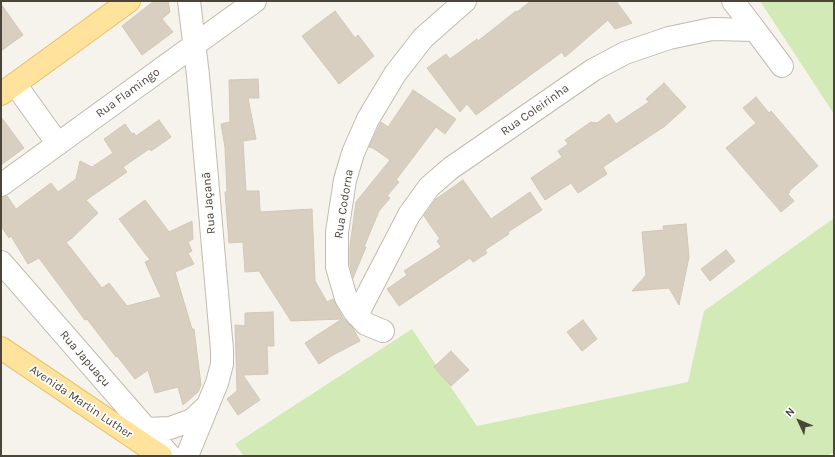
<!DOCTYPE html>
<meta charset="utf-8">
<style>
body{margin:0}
#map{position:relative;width:835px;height:457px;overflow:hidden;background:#f6f3ec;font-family:Karla,sans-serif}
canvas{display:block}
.frame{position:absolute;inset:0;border:2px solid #4b4439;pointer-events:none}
.north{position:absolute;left:779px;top:401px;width:40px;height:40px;-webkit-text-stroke:3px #fff;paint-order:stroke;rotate:314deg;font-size:11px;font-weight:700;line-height:16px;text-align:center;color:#4b4439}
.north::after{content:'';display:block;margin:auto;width:14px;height:18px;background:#4b4439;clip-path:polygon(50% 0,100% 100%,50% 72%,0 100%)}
</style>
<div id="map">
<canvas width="835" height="457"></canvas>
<div class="frame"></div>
<div class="north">N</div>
</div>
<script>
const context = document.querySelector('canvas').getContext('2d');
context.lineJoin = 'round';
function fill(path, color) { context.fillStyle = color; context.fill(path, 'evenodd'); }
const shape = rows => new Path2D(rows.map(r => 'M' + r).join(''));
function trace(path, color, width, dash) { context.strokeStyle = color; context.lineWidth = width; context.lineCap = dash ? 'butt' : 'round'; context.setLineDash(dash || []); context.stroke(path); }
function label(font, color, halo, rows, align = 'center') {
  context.font = font + ' Karla,sans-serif'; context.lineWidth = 3.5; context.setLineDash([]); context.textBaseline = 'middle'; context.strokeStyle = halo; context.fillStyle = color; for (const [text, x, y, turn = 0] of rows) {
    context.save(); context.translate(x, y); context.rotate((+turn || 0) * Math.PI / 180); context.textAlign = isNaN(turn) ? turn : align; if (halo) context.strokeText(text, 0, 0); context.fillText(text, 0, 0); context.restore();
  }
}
const green = shape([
 [760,1,834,1,834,114],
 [834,218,834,452,827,456,244,456,235,444,412,329,477,426,688,382,704,311]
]);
const building = shape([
 [154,1,168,1,170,12,162,19,173,32,142,55,122,26,154,1],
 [531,1,616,1,632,23,615,29,608,20,565,57,562,52,476,115,467,104,460,112,427,68,446,54,450,59,477,39,478,41,516,11,517,12,531,1],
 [1,4,23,35,1,51,1,4],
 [335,11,355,38,358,35,374,56,339,84,302,36,335,11],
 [258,79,259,98,248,98,256,139,243,141,246,191,259,191,260,212,312,209,315,281,327,302,333,299,343,318,353,328,360,341,333,355,319,364,305,343,342,319,291,321,259,271,245,272,243,242,229,243,225,192,227,192,225,147,221,124,230,122,229,80,258,79],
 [664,83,686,107,665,126,603,167,607,174,578,193,571,183,545,200,531,178,562,157,558,151,568,144,565,140,591,122,597,123,609,114,616,124,649,102,646,99,664,83],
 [413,90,456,119,445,134,436,127,396,180,399,182,387,196,390,198,379,211,364,247,366,247,353,278,350,265,350,246,356,202,390,160,373,148,369,147,381,122,388,127,413,90],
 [756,97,769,113,771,111,818,166,789,191,790,192,788,194,794,201,781,212,726,148,756,123,743,108,756,97],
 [1,117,24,148,1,165,1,117],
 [159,120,171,137,151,151,149,149,123,167,127,172,86,200,98,213,71,239,66,242,102,288,109,283,127,306,161,297,145,262,150,260,119,219,145,200,169,232,192,221,193,239,188,242,192,251,188,253,194,264,175,272,192,329,194,329,201,385,198,392,183,405,178,387,155,393,148,370,135,379,117,356,116,357,87,319,85,320,39,258,28,264,11,236,9,238,1,226,1,197,7,196,16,209,51,183,58,192,76,179,80,161,92,167,113,153,104,139,125,124,132,134,134,133,136,136,159,120],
 [463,180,491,219,530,192,542,210,508,232,509,234,485,250,487,253,473,262,470,258,399,306,387,289,407,275,404,271,441,247,437,241,440,239,424,216,436,199,463,180],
 [686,224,689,257,679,305,669,288,632,291,646,275,642,232,664,230,663,226,686,224],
 [726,250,735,261,710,281,701,269,726,250],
 [273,312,274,346,267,346,268,374,243,375,260,400,238,415,227,399,237,391,235,325,245,326,245,313,273,312],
 [583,320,597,339,582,351,567,332,583,320],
 [451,351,469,370,451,386,434,367,451,351]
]);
const minor = shape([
 [755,30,782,66],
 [15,84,58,144],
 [1,185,255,1],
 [1,262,170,456],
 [357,315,409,215,429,187,451,168,593,70,625,53,669,38,712,29,755,30,733,1],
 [383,331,366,324,354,311,346,298,337,267,337,232,345,180,353,153,368,119,395,74,423,38,465,1],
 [146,429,170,428,192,420,208,405],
 [187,456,217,383,222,364,222,350,198,75,189,1]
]);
const major = shape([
 [1,94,129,1],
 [1,348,161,456]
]);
const streetNames = [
 ["Rua Flamingo",128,93,-36],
 ["Rua Coleirinha",535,110,-35],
 ["Rua Jaçanã",209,203,-95],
 ["Rua Codorna",344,204,-81],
 ["Rua Japuaçu",85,359,49],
 ["Avenida Martin Luther",81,402,34]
];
fill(green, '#d2eab5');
fill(building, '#d8cfc1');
trace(building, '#d3c7b4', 1);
trace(minor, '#c2bbae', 24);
trace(major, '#e6c16a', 24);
trace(minor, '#fff', 22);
trace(major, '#ffe39c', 22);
label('12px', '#4b4439', '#fff', streetNames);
</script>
